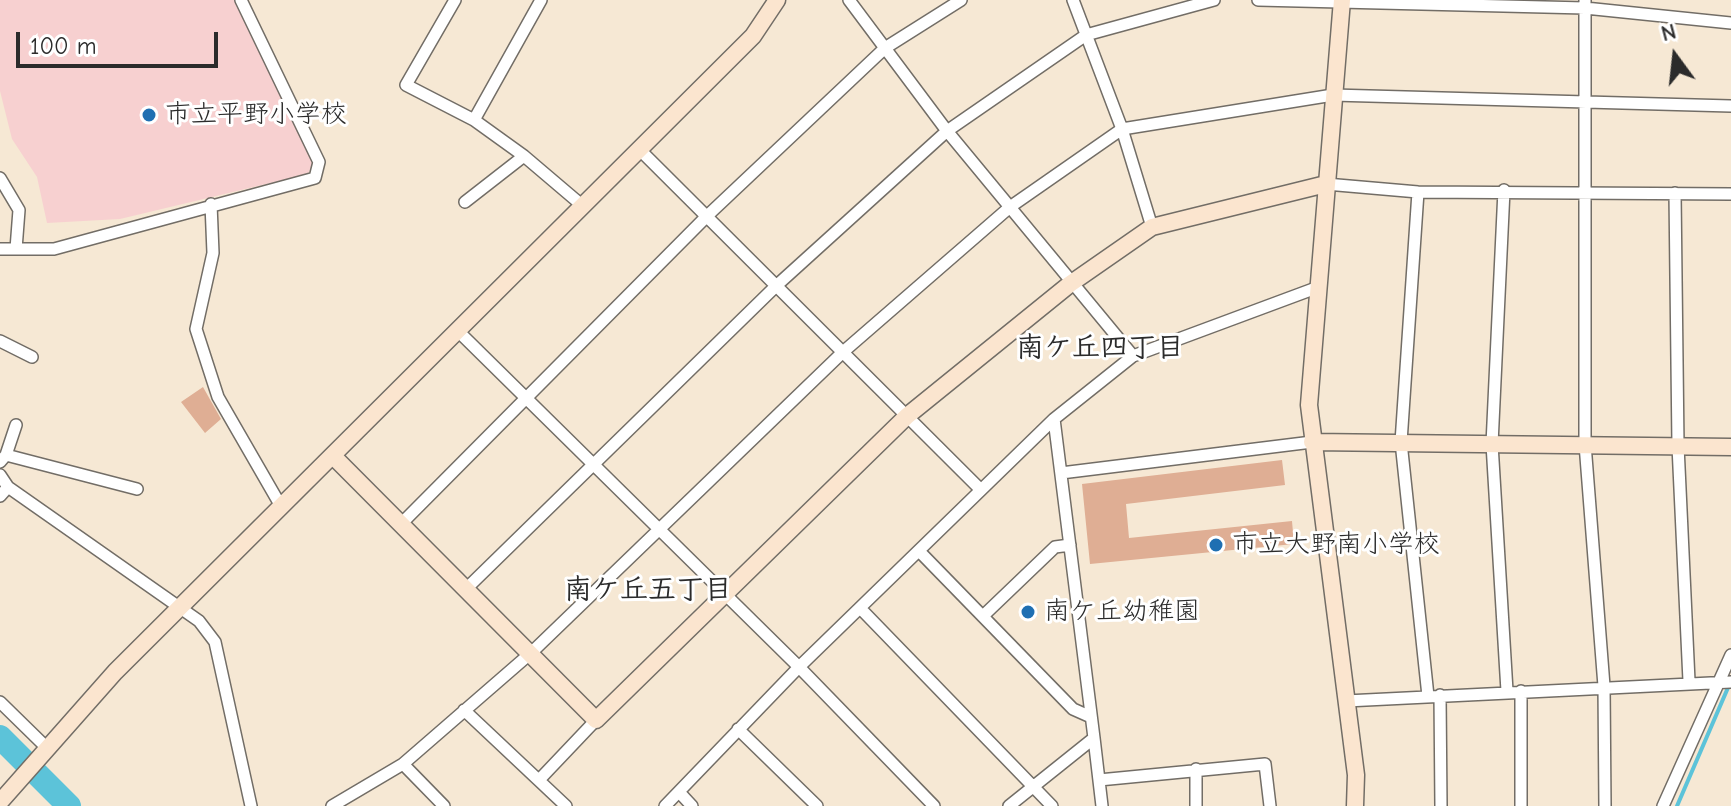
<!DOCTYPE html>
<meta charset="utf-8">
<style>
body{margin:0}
#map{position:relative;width:1731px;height:806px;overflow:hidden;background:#f6e8d4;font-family:"Comic Neue",sans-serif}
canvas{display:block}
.north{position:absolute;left:1635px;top:16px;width:80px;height:80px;-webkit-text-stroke:6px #fff;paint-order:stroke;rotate:345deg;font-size:22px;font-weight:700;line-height:32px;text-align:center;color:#2b2b2b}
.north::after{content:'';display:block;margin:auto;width:28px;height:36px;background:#2b2b2b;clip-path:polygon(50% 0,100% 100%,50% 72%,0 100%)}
.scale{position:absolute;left:16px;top:32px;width:202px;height:36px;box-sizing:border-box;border:4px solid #2b2b2b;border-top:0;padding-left:10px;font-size:24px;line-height:28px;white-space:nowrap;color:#2b2b2b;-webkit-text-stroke:6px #fff;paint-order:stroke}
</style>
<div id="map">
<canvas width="1731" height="806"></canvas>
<div class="north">N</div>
<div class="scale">100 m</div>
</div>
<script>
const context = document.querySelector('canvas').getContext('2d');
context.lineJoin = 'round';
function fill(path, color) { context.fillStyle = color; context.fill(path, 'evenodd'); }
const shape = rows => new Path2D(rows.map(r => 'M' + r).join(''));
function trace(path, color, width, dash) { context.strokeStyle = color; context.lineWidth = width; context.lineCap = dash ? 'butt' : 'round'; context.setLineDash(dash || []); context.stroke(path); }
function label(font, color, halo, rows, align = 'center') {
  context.font = font + ' "Comic Neue","Klee One",sans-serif'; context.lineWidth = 6; context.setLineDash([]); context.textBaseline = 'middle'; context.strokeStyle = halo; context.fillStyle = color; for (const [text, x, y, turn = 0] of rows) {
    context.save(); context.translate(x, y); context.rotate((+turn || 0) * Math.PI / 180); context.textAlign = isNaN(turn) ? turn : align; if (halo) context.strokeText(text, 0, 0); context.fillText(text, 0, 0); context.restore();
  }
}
const built = shape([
 [0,0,240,0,314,160,308,174,120,219,47,223,37,177,12,139,0,91]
]);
const stream = shape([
 [1677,806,1730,683]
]);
const river = shape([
 [0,737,69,806]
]);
const building = shape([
 [203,387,221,419,205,433,181,402],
 [1282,460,1285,485,1126,504,1129,538,1292,521,1294,544,1090,564,1082,484]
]);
const street = shape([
 [455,0,406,85,474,120,524,156],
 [849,0,947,131,1133,356],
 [1073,0,1122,129,1152,227],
 [1258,0,1585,8,1731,23],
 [1585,0,1585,444,1604,686,1605,806],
 [474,120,541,0],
 [641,151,981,490],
 [0,178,19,210,16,249],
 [1326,184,1418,192,1731,194],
 [1504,190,1492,444,1507,691],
 [1418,192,1401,442,1428,696],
 [1675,193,1678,446,1689,681],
 [465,202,524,156,584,207],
 [211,204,213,253,196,329,218,397,282,508],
 [0,249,54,249,315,178,319,162,241,0],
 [459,332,799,667,934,806],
 [0,341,32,357],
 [6,455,16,425],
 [0,462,6,455,137,489],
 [1061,473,1312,442],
 [0,475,8,487,199,621,215,642,251,806],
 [0,496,8,487],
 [402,523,707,216,885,48,961,0],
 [919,551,1073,709,1091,717],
 [467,588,776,286,947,131,1086,35,1214,0],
 [860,608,1052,806],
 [984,615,1055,547,1070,545],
 [1521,691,1521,806],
 [1440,695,1441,806],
 [1346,701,1731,682],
 [0,702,46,747],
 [464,710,566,806],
 [738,729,817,806],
 [1094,738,1102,806],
 [403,764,444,806],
 [539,780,596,720],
 [1099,780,1265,764,1270,806],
 [679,792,692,806],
 [332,806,403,764,532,652,843,352,1010,207,1122,129,1333,95,1731,106],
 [665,806,799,667,1054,419,1133,356,1316,288],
 [1009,806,1094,738,1054,419],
 [1196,806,1196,769],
 [1663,806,1731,655]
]);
const secondary = shape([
 [1342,0,1309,405,1356,775,1355,806],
 [1312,442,1731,447],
 [333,456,596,720,907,416,1070,284,1152,227,1326,184],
 [0,802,115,672,753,36,777,0]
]);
const markers = [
 [149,115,8,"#1f6fb2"],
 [1216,545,8,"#1f6fb2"],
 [1028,612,8,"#1f6fb2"]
];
const poiNames = [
 ["市立平野小学校",165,115],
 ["市立大野南小学校",1232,545],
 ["南ケ丘幼稚園",1044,612]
];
const neighbourhoodNames = [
 ["南ケ丘四丁目",1100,348],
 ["南ケ丘五丁目",648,590]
];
fill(built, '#f7d0d0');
trace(stream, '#5cc3d9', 4);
trace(river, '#5cc3d9', 24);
fill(building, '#dfae94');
trace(street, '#726d66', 14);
trace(secondary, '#726d66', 19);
trace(street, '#fff', 11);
trace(secondary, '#fbe5cf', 16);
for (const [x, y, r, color] of markers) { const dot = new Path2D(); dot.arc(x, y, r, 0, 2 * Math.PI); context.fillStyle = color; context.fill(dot); trace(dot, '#fff', 3); }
label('26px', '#2b2b2b', '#fff', poiNames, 'left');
label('bold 28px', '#2b2b2b', '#fff', neighbourhoodNames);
</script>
